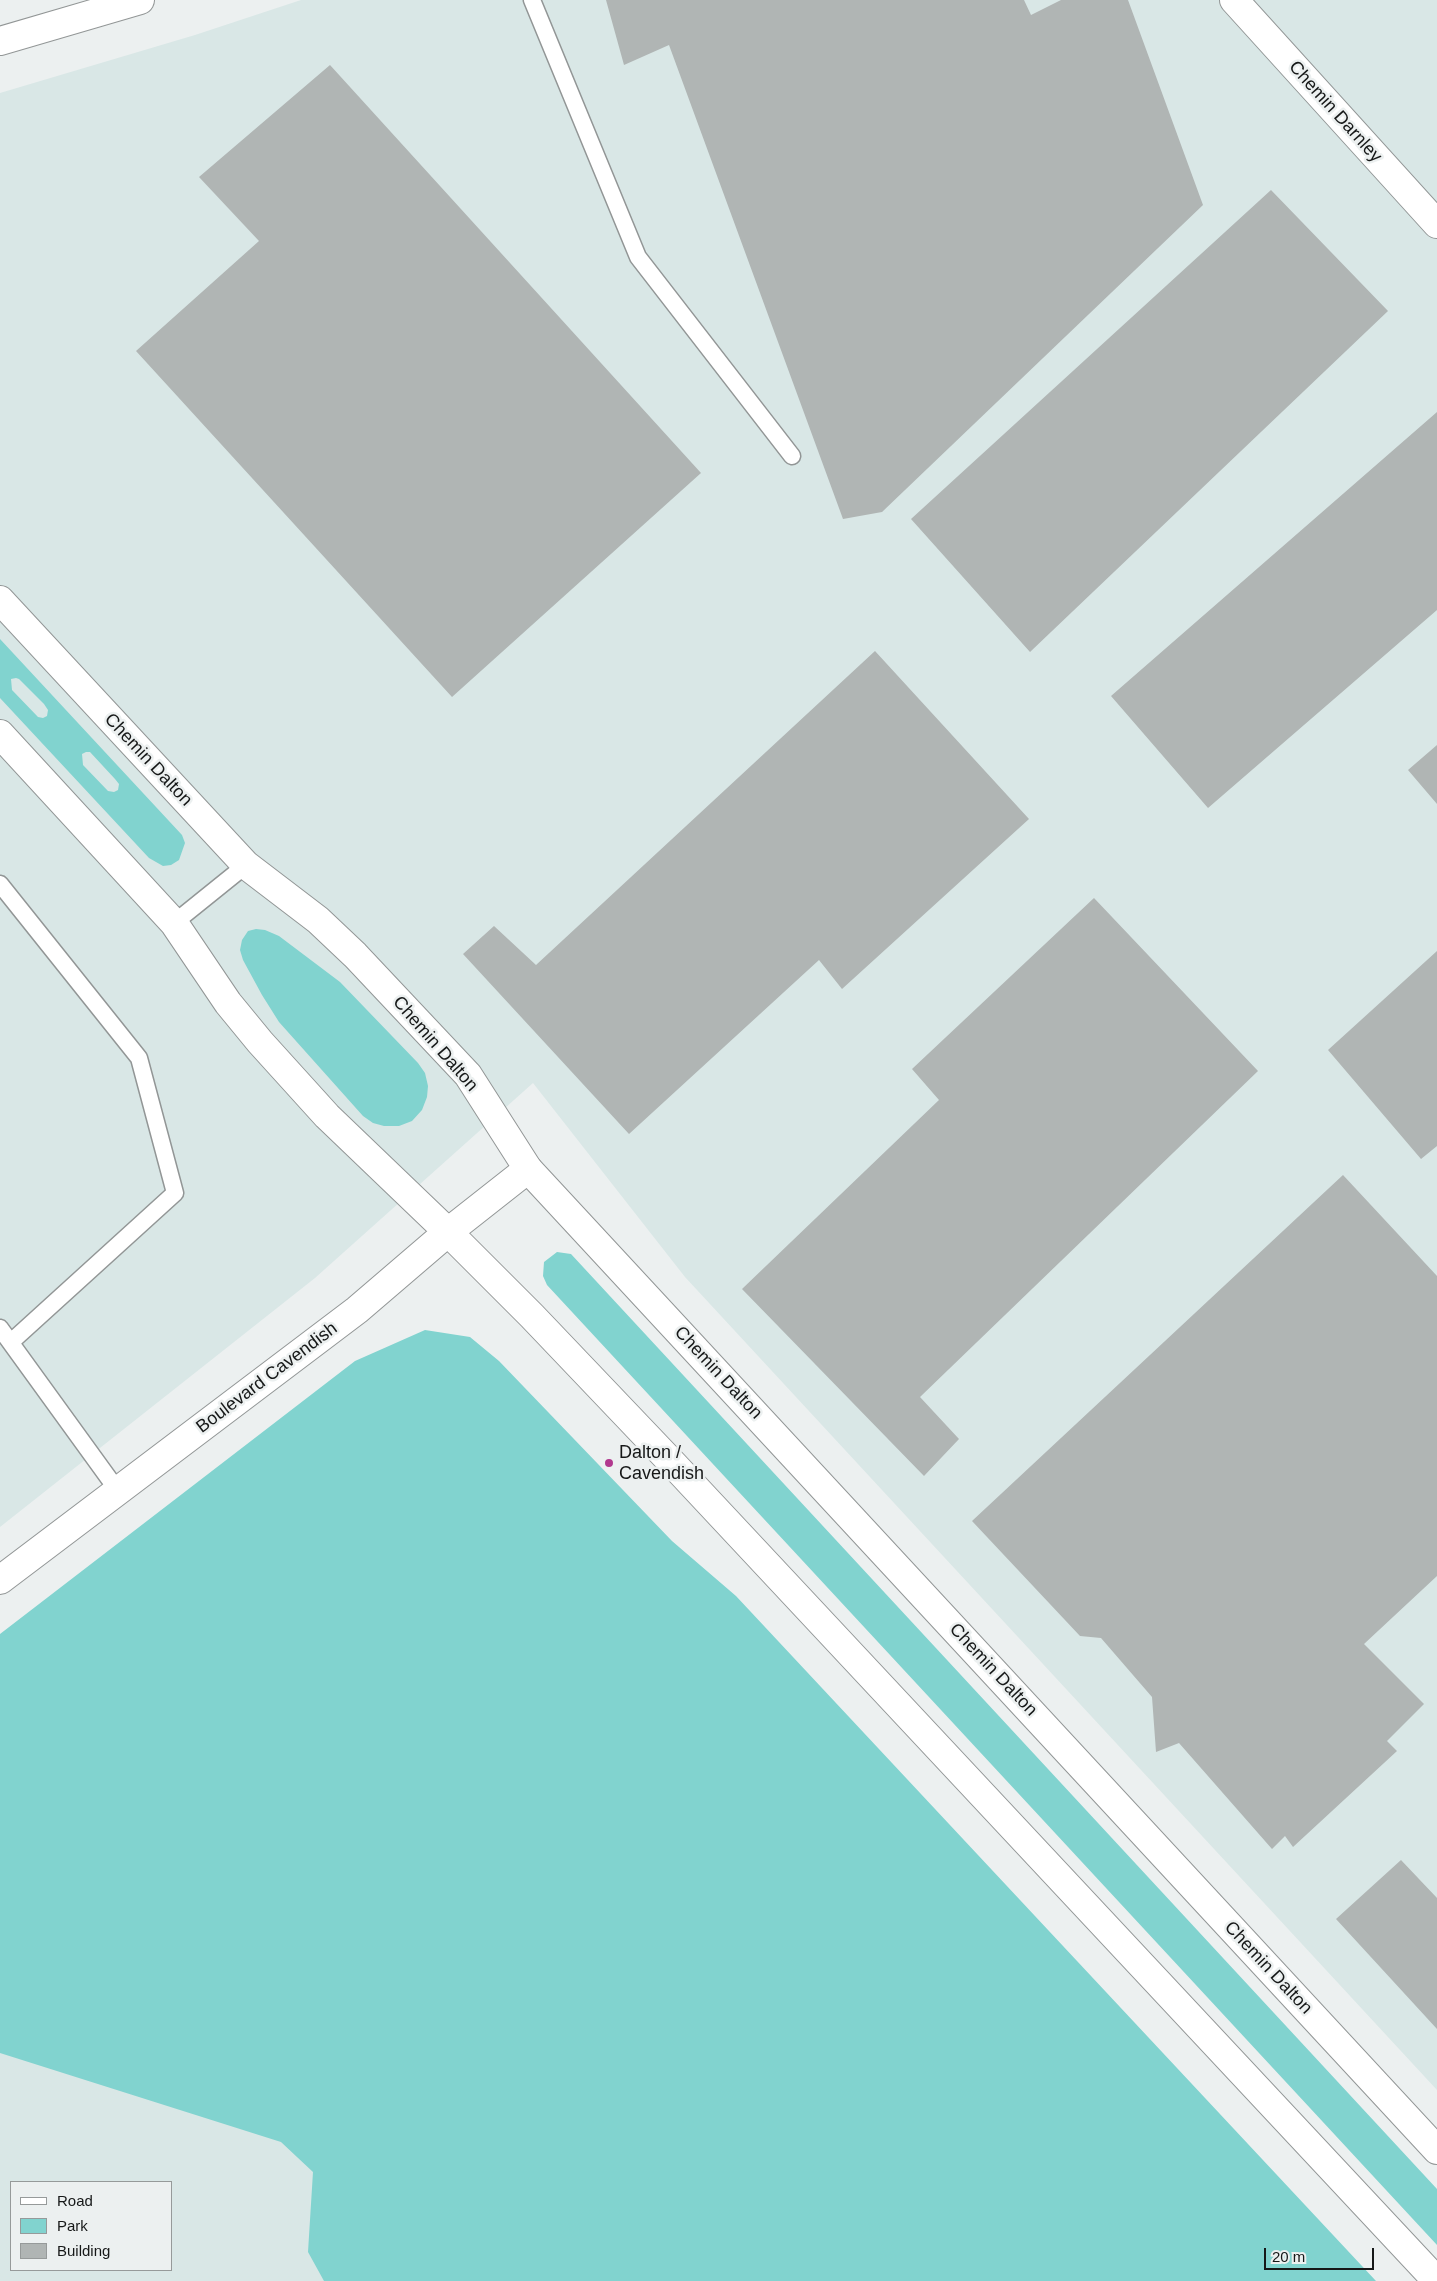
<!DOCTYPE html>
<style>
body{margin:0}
#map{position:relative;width:1437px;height:2281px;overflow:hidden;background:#ecf0f0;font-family:Helvetica,sans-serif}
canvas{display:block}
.legend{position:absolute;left:10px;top:2181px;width:162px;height:90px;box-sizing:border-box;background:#ecf0f0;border:1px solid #969a9a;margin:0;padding:6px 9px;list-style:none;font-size:15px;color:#161818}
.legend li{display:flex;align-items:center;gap:10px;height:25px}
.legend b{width:25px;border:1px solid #969a9a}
.scale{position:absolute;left:1264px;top:2248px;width:110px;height:22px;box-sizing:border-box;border:2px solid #161818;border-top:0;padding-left:6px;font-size:15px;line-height:18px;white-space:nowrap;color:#161818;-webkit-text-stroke:4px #ecf0f0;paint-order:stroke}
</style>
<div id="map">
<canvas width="1437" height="2281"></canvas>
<ul class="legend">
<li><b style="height:6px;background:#fff"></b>Road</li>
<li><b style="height:14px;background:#81d3cf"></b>Park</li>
<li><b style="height:14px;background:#b0b5b4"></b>Building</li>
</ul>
<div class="scale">20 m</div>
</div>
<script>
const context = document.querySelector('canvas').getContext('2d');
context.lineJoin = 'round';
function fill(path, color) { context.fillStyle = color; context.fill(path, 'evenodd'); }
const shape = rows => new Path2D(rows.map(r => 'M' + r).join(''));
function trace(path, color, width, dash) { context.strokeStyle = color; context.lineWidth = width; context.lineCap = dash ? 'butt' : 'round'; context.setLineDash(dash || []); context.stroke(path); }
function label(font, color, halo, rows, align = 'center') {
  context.font = font + ' Helvetica,sans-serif'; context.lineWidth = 5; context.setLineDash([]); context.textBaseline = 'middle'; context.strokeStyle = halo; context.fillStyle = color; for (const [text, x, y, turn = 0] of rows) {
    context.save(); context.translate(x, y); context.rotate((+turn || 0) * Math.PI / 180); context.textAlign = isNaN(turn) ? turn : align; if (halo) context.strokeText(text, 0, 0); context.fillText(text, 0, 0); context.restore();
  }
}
const built = shape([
 [301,0,1437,0,1437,2090,685,1277,533,1083,315,1278,0,1527,0,93,195,35],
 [0,2043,288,2118,407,2281,0,2281],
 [11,2182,171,2182,171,2270,11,2270]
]);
const green = shape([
 [0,639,182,835,185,843,179,860,171,865,163,866,149,858,0,698],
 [16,678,19,679,44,704,48,710,47,716,43,718,38,717,12,690,11,679],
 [86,752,90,752,115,779,119,784,118,790,114,792,108,791,83,765,82,754],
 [256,929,265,930,279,936,340,982,418,1063,425,1073,428,1086,427,1097,422,1110,412,1121,399,1126,384,1126,373,1123,363,1116,279,1022,262,995,243,960,240,950,242,940,248,931],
 [557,1252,571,1254,1437,2189,1437,2245,547,1285,543,1276,544,1262],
 [425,1330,470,1337,499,1361,672,1541,736,1596,1376,2281,324,2281,308,2252,313,2172,281,2142,0,2053,0,1634,355,1361]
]);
const building = shape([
 [606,0,1024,0,1031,15,1061,0,1128,0,1203,205,882,512,843,519,669,45,624,65],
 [330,65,701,473,452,697,136,351,259,241,199,177],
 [1271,190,1388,311,1030,652,911,519],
 [1437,412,1437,610,1208,808,1111,696],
 [875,651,1029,819,842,989,819,960,629,1134,463,954,494,926,536,965],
 [1437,745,1437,804,1408,770],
 [1094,898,1258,1071,920,1397,959,1439,924,1476,742,1289,939,1100,912,1069],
 [1437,951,1437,1146,1421,1159,1328,1050],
 [1343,1175,1437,1276,1437,1576,1364,1644,1424,1704,1387,1741,1397,1751,1293,1847,1285,1836,1272,1849,1179,1743,1156,1752,1152,1697,1101,1638,1080,1636,972,1521],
 [1401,1860,1437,1898,1437,2029,1336,1919]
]);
const service = shape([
 [532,0,638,257,792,456],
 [0,884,139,1058,175,1193,11,1342],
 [174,923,246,865],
 [0,1328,118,1491]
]);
const minor = shape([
 [1234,0,1437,224],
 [528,1169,1437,2150],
 [448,1232,532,1316,674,1465,1437,2281]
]);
const secondary = shape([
 [0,41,140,0],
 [0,600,246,865,318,920,355,955,468,1075,528,1169,448,1232,357,1310,0,1580],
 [0,734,174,923,228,1003,260,1042,327,1116,448,1232]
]);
const markers = [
 [609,1463,5,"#b1398e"]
];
const streetNames = [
 ["Chemin Darnley",1335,112,48],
 ["Chemin Dalton",148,760,47],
 ["Chemin Dalton",435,1044,49],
 ["Chemin Dalton",718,1373,47],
 ["Boulevard Cavendish",267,1378,-37],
 ["Chemin Dalton",993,1670,47],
 ["Chemin Dalton",1268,1968,47]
];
const poiNames = [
 ["Dalton /",619,1453],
 ["Cavendish",619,1474]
];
fill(built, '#d9e7e6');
fill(green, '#81d3cf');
fill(building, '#b0b5b4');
trace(service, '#929696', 19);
trace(minor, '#929696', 30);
trace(secondary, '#929696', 30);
trace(service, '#fff', 16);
trace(minor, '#fff', 28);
trace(secondary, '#fff', 28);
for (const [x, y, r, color] of markers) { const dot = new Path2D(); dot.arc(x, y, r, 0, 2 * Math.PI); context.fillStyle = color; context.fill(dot); trace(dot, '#ecf0f0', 2); }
label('18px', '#161818', '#ecf0f0', streetNames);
label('18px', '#161818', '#ecf0f0', poiNames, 'left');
</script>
